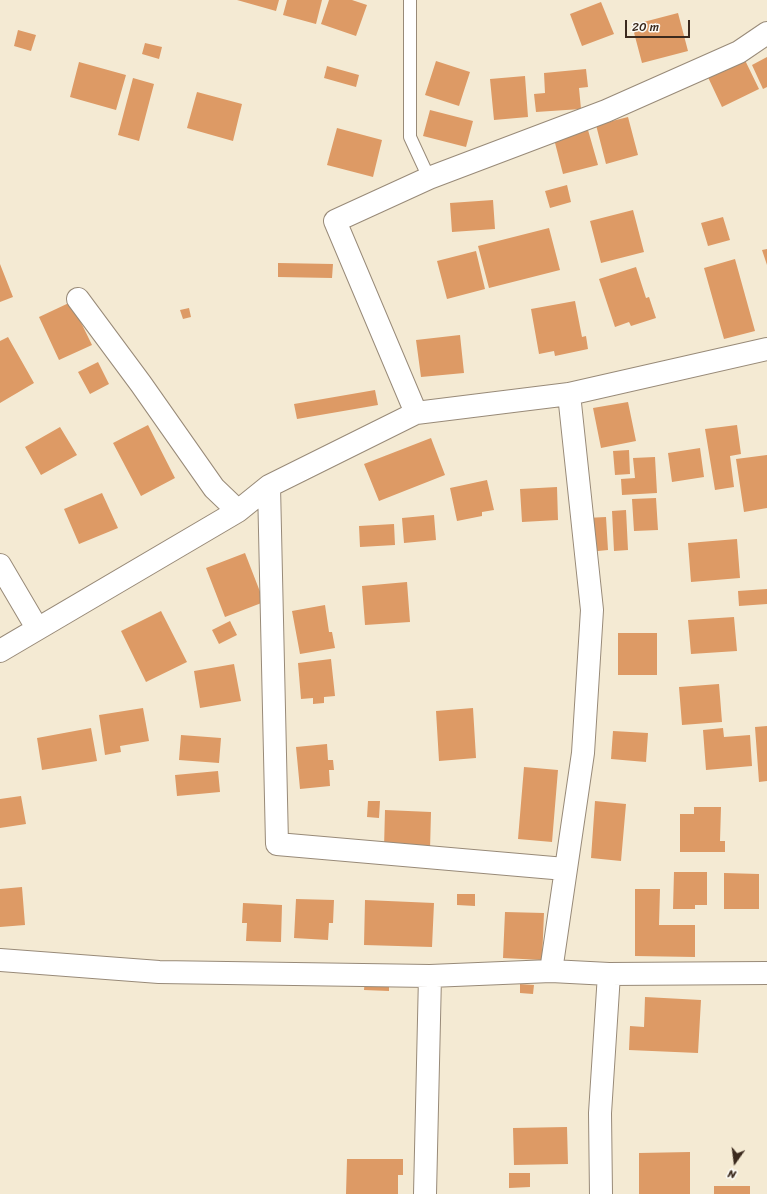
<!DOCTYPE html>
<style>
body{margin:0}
#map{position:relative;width:767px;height:1194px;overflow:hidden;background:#f4ead3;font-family:Sriracha,sans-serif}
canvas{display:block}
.north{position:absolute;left:715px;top:1142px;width:40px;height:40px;-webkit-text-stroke:3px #fdfcf7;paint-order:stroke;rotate:194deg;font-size:11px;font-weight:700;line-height:16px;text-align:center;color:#3b2a1e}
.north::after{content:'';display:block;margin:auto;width:14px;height:18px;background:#3b2a1e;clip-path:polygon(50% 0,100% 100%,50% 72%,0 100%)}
.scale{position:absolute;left:625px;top:20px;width:65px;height:18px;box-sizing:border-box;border:2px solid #3b2a1e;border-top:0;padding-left:5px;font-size:12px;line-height:14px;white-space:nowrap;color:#3b2a1e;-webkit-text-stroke:3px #fdfcf7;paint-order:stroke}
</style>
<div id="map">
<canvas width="767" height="1194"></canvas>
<div class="north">N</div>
<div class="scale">20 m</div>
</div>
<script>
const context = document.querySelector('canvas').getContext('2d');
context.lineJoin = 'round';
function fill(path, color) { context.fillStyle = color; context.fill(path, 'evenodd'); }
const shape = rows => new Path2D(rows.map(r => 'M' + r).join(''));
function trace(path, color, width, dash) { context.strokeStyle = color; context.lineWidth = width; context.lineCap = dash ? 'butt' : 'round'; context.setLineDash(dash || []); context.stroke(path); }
const building = shape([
 [237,0,279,0,276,11],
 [287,0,322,0,316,24,283,15],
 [329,0,352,0,367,5,356,36,321,24],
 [601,2,614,34,582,46,570,14],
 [678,13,688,51,642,63,632,25],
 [18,30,36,35,31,51,14,46],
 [145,43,162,47,159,59,142,54],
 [742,54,759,89,722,107,705,71],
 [767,57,767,87,763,89,752,65],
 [436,61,470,72,459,106,425,95],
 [79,62,126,75,116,110,70,97],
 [327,66,359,75,356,87,324,78],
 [586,69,588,87,579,88,581,109,536,112,534,94,545,93,544,73],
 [525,76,528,117,494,120,490,79],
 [133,78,154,84,139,141,118,135],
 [197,92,242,104,233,141,187,128],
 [430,110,473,121,466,147,423,136],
 [628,117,638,155,606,164,596,125],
 [337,128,382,140,373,177,327,165],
 [588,130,598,165,563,174,554,139],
 [567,185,571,202,550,208,545,191],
 [493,200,495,229,452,232,450,203],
 [633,210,644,252,601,263,590,221],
 [723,217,730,240,708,246,701,223],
 [549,228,560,270,489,288,478,246],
 [767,249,767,265,762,250],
 [476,251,485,289,447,299,437,261],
 [735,259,755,331,724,339,704,268],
 [278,263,333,264,332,278,278,277],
 [0,264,13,297,0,302],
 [636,267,646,298,649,297,656,318,631,326,629,322,615,327,599,279],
 [575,301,582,337,586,336,588,349,555,356,554,351,539,354,531,309],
 [71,302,92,345,59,360,39,317],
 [189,308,191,317,183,319,180,310],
 [460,335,464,373,421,377,416,340],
 [8,337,34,383,0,403,0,341],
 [98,362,109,384,90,394,78,372],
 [375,390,378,405,297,419,294,404],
 [628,402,636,441,601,448,593,408],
 [148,425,175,478,141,496,113,443],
 [737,425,741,454,730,456,734,487,715,490,705,429],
 [60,427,77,455,41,475,25,447],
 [431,438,445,475,379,501,364,464],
 [700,448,704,477,672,482,668,453],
 [629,450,630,474,615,475,613,451],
 [767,455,767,508,744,512,736,459],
 [655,457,657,493,622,495,621,479,635,478,633,458],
 [487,480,494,510,482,512,482,516,457,521,450,488],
 [557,487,558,520,522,522,520,489],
 [102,493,118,528,79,544,64,509],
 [656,498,658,530,634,531,632,499],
 [626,510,628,550,614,551,612,511],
 [434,515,436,540,404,543,402,518],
 [606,517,608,550,588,552,586,518],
 [394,524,395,545,360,547,359,526],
 [737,539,740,578,691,582,688,543],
 [245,553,264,602,225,617,206,568],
 [407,582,410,622,365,625,362,586],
 [767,589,767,604,739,606,738,591],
 [325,605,329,632,332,632,335,648,300,654,292,611],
 [161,611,187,662,146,682,121,631],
 [734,617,737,651,691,654,688,620],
 [230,621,237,635,219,644,212,630],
 [618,633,657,633,657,675,618,675],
 [331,659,335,696,324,697,324,703,313,704,313,698,301,699,298,663],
 [234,664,241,701,200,708,194,671],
 [719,684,722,722,682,725,679,687],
 [143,708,149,741,120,746,121,752,105,755,99,715],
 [473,708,476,758,439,761,436,711],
 [767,726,767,781,759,782,755,727],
 [91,728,97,761,42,770,37,738],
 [723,728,724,737,750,735,752,766,706,770,703,730],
 [613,731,648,733,646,762,611,759],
 [181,735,221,738,219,763,179,760],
 [327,744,328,760,333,760,334,770,329,770,330,786,300,789,296,747],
 [524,767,558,770,552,842,518,839],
 [218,771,220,792,177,796,175,775],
 [21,796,26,824,0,828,0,799],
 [368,801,380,801,379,818,367,817],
 [595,801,626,804,621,861,591,858],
 [694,807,721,807,720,841,725,841,725,852,680,852,680,814,694,814],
 [385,810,431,812,430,850,384,848],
 [674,872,707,872,707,905,695,905,695,909,673,909],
 [724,873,759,874,759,909,724,909],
 [22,887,25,925,0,927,0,889],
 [635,889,660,889,659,925,695,925,695,957,635,956],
 [457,894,475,894,475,906,457,905],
 [296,899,334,900,333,923,329,923,328,940,294,938],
 [365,900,434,903,432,947,364,945],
 [243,903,282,905,281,942,246,941,247,923,242,923],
 [505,912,544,913,542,960,503,958],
 [365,978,389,979,389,991,364,990],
 [520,984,534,985,533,994,520,993],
 [645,997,701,1000,698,1053,629,1050,630,1026,644,1027],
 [567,1127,568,1164,514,1165,513,1128],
 [690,1152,690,1194,639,1194,639,1153],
 [347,1159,403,1159,403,1175,398,1175,398,1194,346,1194],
 [509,1173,530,1173,530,1187,509,1188],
 [714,1186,750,1186,750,1194,714,1194]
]);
const lane = shape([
 [410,0,410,137,429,178]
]);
const street = shape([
 [78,299,141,384,214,488,238,511],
 [416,413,335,221,429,178,606,111,739,52,767,33],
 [269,486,277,844,565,869],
 [0,565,37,628],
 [0,651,238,511,269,486,416,413,569,394,767,349],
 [0,960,159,972,430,976,551,971,609,974,767,973],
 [551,971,583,753,592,610,569,394],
 [425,1194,430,976],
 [601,1194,600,1113,609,974]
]);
fill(building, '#dd9a65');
trace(lane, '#988a78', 14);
trace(street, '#988a78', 24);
trace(lane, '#fff', 12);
trace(street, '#fff', 22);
</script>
